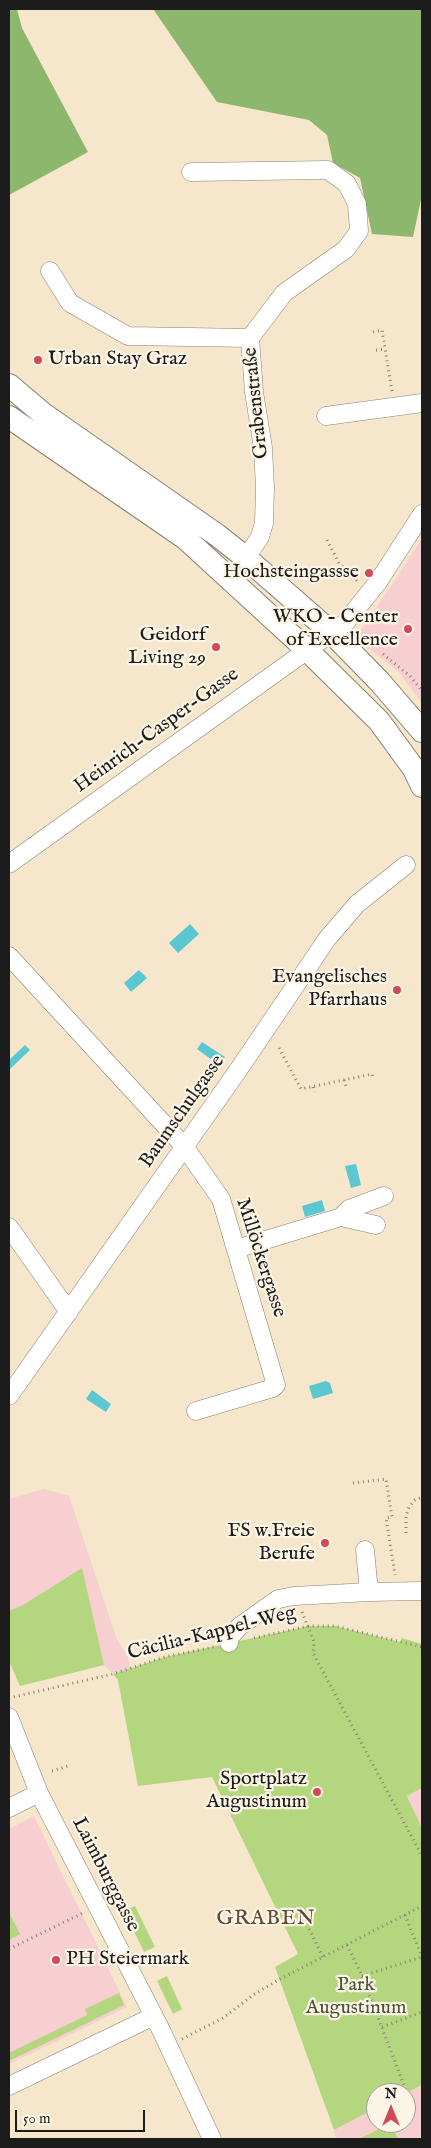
<!DOCTYPE html>
<meta charset="utf-8">
<style>
body{margin:0}
#map{position:relative;width:431px;height:2148px;overflow:hidden;background:#f6e6cc;font-family:"IM FELL English",serif}
canvas{display:block}
.frame{position:absolute;inset:0;border:10px solid #1c1c1c;pointer-events:none}
.north{position:absolute;left:366px;top:2083px;width:50px;height:50px;box-sizing:border-box;background:#fcf5e5;border:1px solid #a29e95;border-radius:50%;rotate:0deg;font-size:14px;font-weight:700;line-height:20px;text-align:center;color:#1c1c1c}
.north::after{content:'';display:block;margin:auto;width:18px;height:22px;background:#d1495b;clip-path:polygon(50% 0,100% 100%,50% 72%,0 100%)}
.scale{position:absolute;left:15px;top:2110px;width:130px;height:22px;box-sizing:border-box;border:2px solid #1c1c1c;border-top:0;padding-left:6px;font-size:15px;line-height:18px;white-space:nowrap;color:#1c1c1c;-webkit-text-stroke:4px #fcf5e5;paint-order:stroke}
</style>
<div id="map">
<canvas width="431" height="2148"></canvas>
<div class="frame"></div>
<div class="north">N</div>
<div class="scale">50 m</div>
</div>
<script>
const context = document.querySelector('canvas').getContext('2d');
context.lineJoin = 'round';
function fill(path, color) { context.fillStyle = color; context.fill(path, 'evenodd'); }
const shape = rows => new Path2D(rows.map(r => 'M' + r).join(''));
function trace(path, color, width, dash) { context.strokeStyle = color; context.lineWidth = width; context.lineCap = dash ? 'butt' : 'round'; context.setLineDash(dash || []); context.stroke(path); }
function label(font, color, halo, rows, align = 'center') {
  context.font = font + ' "IM FELL English",serif'; context.lineWidth = 4.5; context.setLineDash([]); context.textBaseline = 'middle'; context.strokeStyle = halo; context.fillStyle = color; for (const [text, x, y, turn = 0] of rows) {
    context.save(); context.translate(x, y); context.rotate((+turn || 0) * Math.PI / 180); context.textAlign = isNaN(turn) ? turn : align; if (halo) context.strokeText(text, 0, 0); context.fillText(text, 0, 0); context.restore();
  }
}
const built = shape([
 [422,538,422,703,398,671,355,638,392,585],
 [44,1489,69,1496,116,1637,128,1658,130,1669,113,1674,104,1665,20,1686,9,1661,9,1499],
 [422,1788,422,1828,407,1796],
 [34,1816,127,2007,9,2064,9,1829],
 [422,2085,422,2139,336,2139,334,2130,376,2108,376,2123,406,2123,406,2093]
]);
const green = shape([
 [82,1568,104,1665,20,1686,9,1661,9,1611,23,1605],
 [309,1626,335,1626,400,1642,402,1638,422,1644,422,1788,407,1796,422,1828,422,2085,406,2093,376,2093,376,2108,334,2130,275,1967,298,1954,212,1777,138,1786,118,1680,113,1674,165,1657],
 [135,1906,155,1947,144,1952,124,1911],
 [9,1912,20,1934,9,1940],
 [167,1976,182,2009,173,2014,157,1981],
 [119,1993,124,2005,9,2061,9,2053,87,2015,85,2009],
 [390,2124,398,2139,359,2139]
]);
const forest = shape([
 [9,9,17,9,22,28,88,152,9,195],
 [153,9,422,9,422,195,413,237,372,234,360,178,333,163,327,135,309,120,217,102]
]);
const water = shape([
 [190,924,199,934,178,953,169,943],
 [139,970,147,978,131,992,124,983],
 [202,1042,225,1057,219,1065,197,1049],
 [25,1045,30,1050,9,1070,9,1060],
 [356,1164,361,1185,351,1188,345,1166],
 [322,1200,325,1211,305,1217,302,1206],
 [326,1381,330,1383,333,1393,313,1399,309,1386],
 [92,1390,111,1404,106,1412,86,1399]
]);
const path = shape([
 [373,332,382,330,392,391],
 [376,350,385,349],
 [327,540,339,563,357,581],
 [383,654,410,676,422,691],
 [279,1048,301,1089,372,1074,373,1078],
 [344,1080,347,1089],
 [313,1087,314,1092],
 [353,1483,386,1479,392,1517,386,1518,395,1575],
 [406,1533,406,1516,409,1507,415,1500,422,1497],
 [302,1612,314,1642,313,1653,422,1856],
 [254,1638,309,1626,335,1626,422,1647],
 [9,1698,113,1674,165,1657,214,1647],
 [52,1771,68,1766],
 [405,1915,422,1957],
 [309,1929,323,1957],
 [347,1945,362,1976,407,2093],
 [9,1949,83,1913],
 [362,1976,422,1957],
 [382,2027,422,2012],
 [182,2039,223,2018,253,1995,280,1979,422,1906]
]);
const minor = shape([
 [191,172,328,170,347,184,357,204,359,231,346,249,284,293,250,338,254,392,263,448,265,488,264,523,260,537,246,558],
 [50,271,70,303,128,336,250,338],
 [326,416,422,403],
 [9,864,345,623,378,582,422,514],
 [9,956,184,1146,221,1199,276,1385,273,1388,196,1411],
 [341,1217,349,1209,384,1196],
 [9,1227,69,1312],
 [236,1249,341,1217,376,1225],
 [9,1396,239,1069,327,939,357,904,406,865],
 [365,1550,369,1592,422,1591],
 [229,1643,229,1638,240,1626,278,1599,294,1596,369,1592],
 [9,1717,39,1793,160,2028,212,2139],
 [9,1808,39,1793],
 [9,2086,154,2016]
]);
const major = shape([
 [9,385,42,413,217,535,246,558,332,633,379,681,422,731],
 [9,417,185,538,306,649,379,721,414,769,422,786]
]);
const markers = [
 [38,360,5,"#d1495b"],
 [369,573,5,"#d1495b"],
 [408,629,5,"#d1495b"],
 [216,647,5,"#d1495b"],
 [397,990,5,"#d1495b"],
 [325,1543,5,"#d1495b"],
 [317,1792,5,"#d1495b"],
 [56,1960,5,"#d1495b"]
];
const poiNames = [
 ["Urban Stay Graz",48,360,"left"],
 ["Hochsteingassse",359,573],
 ["WKO - Center",398,618],
 ["of Excellence",398,641],
 ["Geidorf",206,636],
 ["Living 29",206,659],
 ["Evangelisches",387,978],
 ["Pfarrhaus",387,1001],
 ["FS w.Freie",315,1532],
 ["Berufe",315,1555],
 ["Sportplatz",307,1780],
 ["Augustinum",307,1803],
 ["PH Steiermark",66,1960,"left"]
];
const streetNames = [
 ["Grabenstraße",257,403,-96],
 ["Heinrich-Casper-Gasse",157,731,-36],
 ["Baumschulgasse",183,1112,-55],
 ["Millöckergasse",260,1258,72],
 ["Cäcilia-Kappel-Weg",212,1634,-14],
 ["Laimburggasse",105,1875,63]
];
const parkNames = [
 ["Park",356,1986],
 ["Augustinum",356,2009]
];
const neighbourhoodNames = [
 ["GRABEN",266,1920]
];
fill(built, '#f7cfd0');
fill(green, '#b3d67f');
fill(forest, '#8eb76e');
fill(water, '#5ac7d1');
trace(minor, '#898174', 19);
trace(major, '#898174', 24);
trace(path, '#898174', 3, [1, 4]);
trace(minor, '#fff', 18);
trace(major, '#fff', 22);
for (const [x, y, r, color] of markers) { const dot = new Path2D(); dot.arc(x, y, r, 0, 2 * Math.PI); context.fillStyle = color; context.fill(dot); trace(dot, '#fcf5e5', 2); }
label('20px', '#1c1c1c', '#fcf5e5', poiNames, 'right');
label('20px', '#1c1c1c', '#fcf5e5', streetNames);
label('20px', '#49543a', '#fcf5e5', parkNames);
context.letterSpacing = '1px';
label('21px', '#60493b', '#fcf5e5', neighbourhoodNames);
context.letterSpacing = '0px';
</script>
